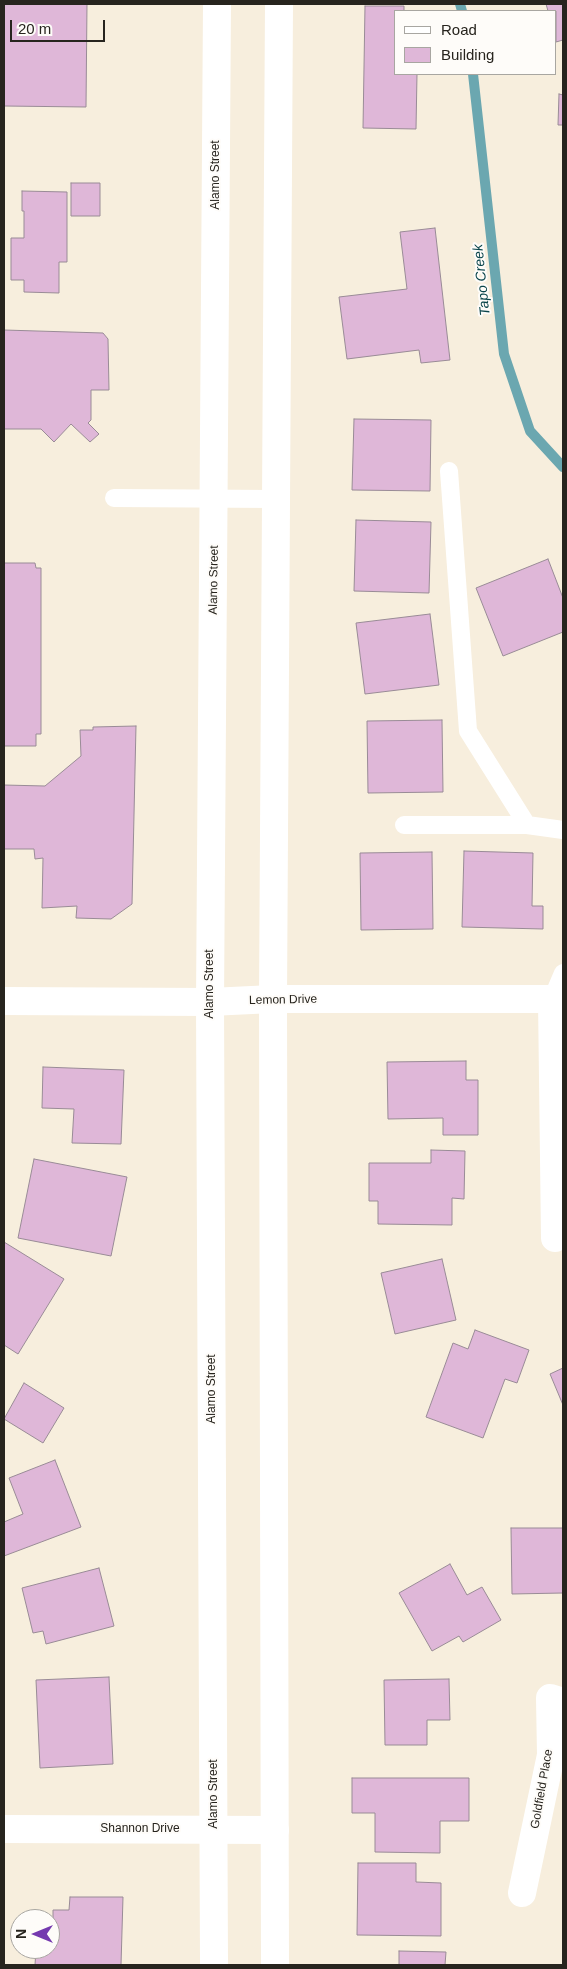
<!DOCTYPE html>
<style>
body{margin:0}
#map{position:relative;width:567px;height:1969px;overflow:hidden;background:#f7eedd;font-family:Arial,sans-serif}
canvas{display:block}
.frame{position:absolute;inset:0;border:5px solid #27241e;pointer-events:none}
.legend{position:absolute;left:394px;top:10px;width:162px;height:65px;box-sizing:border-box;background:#fefcf9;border:1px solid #a8a6a1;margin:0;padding:6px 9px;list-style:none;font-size:15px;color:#27241e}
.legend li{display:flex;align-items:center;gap:10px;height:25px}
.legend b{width:25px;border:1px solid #a8a6a1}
.north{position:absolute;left:10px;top:1909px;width:50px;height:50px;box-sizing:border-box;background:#fefcf9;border:1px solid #a8a6a1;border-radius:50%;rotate:270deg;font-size:14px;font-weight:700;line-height:20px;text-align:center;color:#27241e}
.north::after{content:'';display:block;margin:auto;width:18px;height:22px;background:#7539af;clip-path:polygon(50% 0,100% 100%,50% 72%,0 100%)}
.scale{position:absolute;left:10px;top:20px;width:95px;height:22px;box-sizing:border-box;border:2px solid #27241e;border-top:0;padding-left:6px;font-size:15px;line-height:18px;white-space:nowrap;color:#27241e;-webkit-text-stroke:4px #fefcf9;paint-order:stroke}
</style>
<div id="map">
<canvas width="567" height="1969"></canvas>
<div class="frame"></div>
<ul class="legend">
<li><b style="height:6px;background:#fff"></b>Road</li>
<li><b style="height:14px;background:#dfb7d8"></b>Building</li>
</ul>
<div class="north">N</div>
<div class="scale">20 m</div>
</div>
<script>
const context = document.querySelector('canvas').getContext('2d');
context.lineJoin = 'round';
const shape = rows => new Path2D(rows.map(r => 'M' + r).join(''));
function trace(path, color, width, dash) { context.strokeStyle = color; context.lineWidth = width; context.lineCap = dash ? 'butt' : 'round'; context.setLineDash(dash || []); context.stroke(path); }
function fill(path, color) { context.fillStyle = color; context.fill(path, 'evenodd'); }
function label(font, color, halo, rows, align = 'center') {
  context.font = font + ' Arial,sans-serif'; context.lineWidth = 4; context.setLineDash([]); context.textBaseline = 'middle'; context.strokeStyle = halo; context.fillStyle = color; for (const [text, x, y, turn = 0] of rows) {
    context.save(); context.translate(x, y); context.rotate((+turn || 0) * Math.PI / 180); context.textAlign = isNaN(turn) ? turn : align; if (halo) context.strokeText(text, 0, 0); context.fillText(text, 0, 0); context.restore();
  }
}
const stream = shape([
 [460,4,462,11],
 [473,74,504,354,530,431,563,467]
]);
const building = shape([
 [4,4,87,4,86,107,4,106,4,4],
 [546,4,563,4,563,40,556,42,556,11,548,11,546,4],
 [365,6,404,6,404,11,396,11,396,74,417,74,416,129,363,128,365,6],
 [559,94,563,95,563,125,558,125,559,94],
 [71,183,100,183,100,216,71,216,71,183],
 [22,191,67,192,67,262,59,262,59,293,24,292,24,280,11,280,11,238,24,238,24,211,22,211,22,191],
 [435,228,450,360,421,363,419,350,347,359,339,297,407,289,400,232,435,228],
 [4,330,103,333,108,339,109,390,91,390,91,420,88,423,99,434,90,442,71,424,54,442,41,429,4,429,4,330],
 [354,419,431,420,430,491,352,490,354,419],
 [356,520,431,522,429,593,354,591,356,520],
 [548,559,563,598,563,632,503,656,476,588,548,559],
 [4,561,4,563,35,563,36,568,41,568,41,734,36,734,36,746,4,746,4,561],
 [430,614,439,685,365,694,356,623,430,614],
 [442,720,443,792,368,793,367,721,442,720],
 [136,726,132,904,111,919,76,918,77,906,42,908,43,858,35,859,34,849,4,849,4,785,45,786,81,756,80,730,93,730,93,727,136,726],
 [464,851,533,853,532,906,543,906,543,929,462,927,464,851],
 [432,852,433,929,361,930,360,853,432,852],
 [466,1061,466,1080,478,1080,478,1135,443,1135,443,1118,388,1119,387,1062,466,1061],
 [43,1067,124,1070,121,1144,72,1143,74,1109,42,1108,43,1067],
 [431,1150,465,1151,464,1199,452,1198,452,1225,378,1224,378,1201,369,1201,369,1163,431,1163,431,1150],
 [34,1159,127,1177,111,1256,18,1238,34,1159],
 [4,1242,64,1279,18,1354,4,1345,4,1242],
 [442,1259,456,1320,395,1334,381,1273,442,1259],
 [475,1330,529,1350,517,1383,505,1379,483,1438,426,1417,453,1343,468,1349,475,1330],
 [563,1368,563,1405,550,1374,563,1368],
 [24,1383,64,1408,43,1443,4,1419,24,1383],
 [55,1460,81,1527,4,1556,4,1522,23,1514,9,1478,55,1460],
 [511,1528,563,1528,563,1593,512,1594,511,1528],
 [450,1564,467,1595,482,1587,501,1620,463,1642,459,1636,432,1651,399,1593,450,1564],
 [99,1568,114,1626,46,1644,43,1631,33,1633,22,1588,99,1568],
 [109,1677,113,1764,40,1768,36,1680,109,1677],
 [449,1679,450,1720,427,1720,427,1745,385,1745,384,1680,449,1679],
 [352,1778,469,1778,469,1821,440,1821,440,1853,375,1852,375,1813,352,1813,352,1778],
 [358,1863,416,1863,416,1882,441,1883,441,1936,357,1935,358,1863],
 [70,1897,123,1897,121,1965,35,1965,36,1949,50,1949,50,1932,53,1932,53,1910,69,1910,70,1897],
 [399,1951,446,1952,445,1965,399,1965,399,1951]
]);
const service = shape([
 [449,471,468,731,527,825,563,830],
 [114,498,276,499],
 [404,825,527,825],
 [552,999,563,973]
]);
const minor = shape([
 [552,999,555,1238],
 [4,1001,210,1002,273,999,563,999],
 [4,1829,275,1830],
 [522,1893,551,1755,550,1698,563,1702]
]);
const secondary = shape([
 [214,1965,210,1002,217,4],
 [275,1965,273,999,279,4]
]);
const streetNames = [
 ["Alamo Street",216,175,-90],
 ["Alamo Street",214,580,-89],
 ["Alamo Street",210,984,-90],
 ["Lemon Drive",283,1000,-1],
 ["Alamo Street",212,1389,-90],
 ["Goldfield Place",542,1789,-80],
 ["Alamo Street",214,1794,-90],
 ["Shannon Drive",140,1829]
];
const waterNames = [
 ["Tapo Creek",482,280,-96]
];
trace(stream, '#6ba7b0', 10);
fill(building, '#dfb7d8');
trace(building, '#998b96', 1);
trace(service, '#fff', 18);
trace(minor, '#fff', 28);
trace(secondary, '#fff', 28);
label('12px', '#27241e', '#fefcf9', streetNames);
label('italic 14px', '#0b454b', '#fefcf9', waterNames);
</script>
